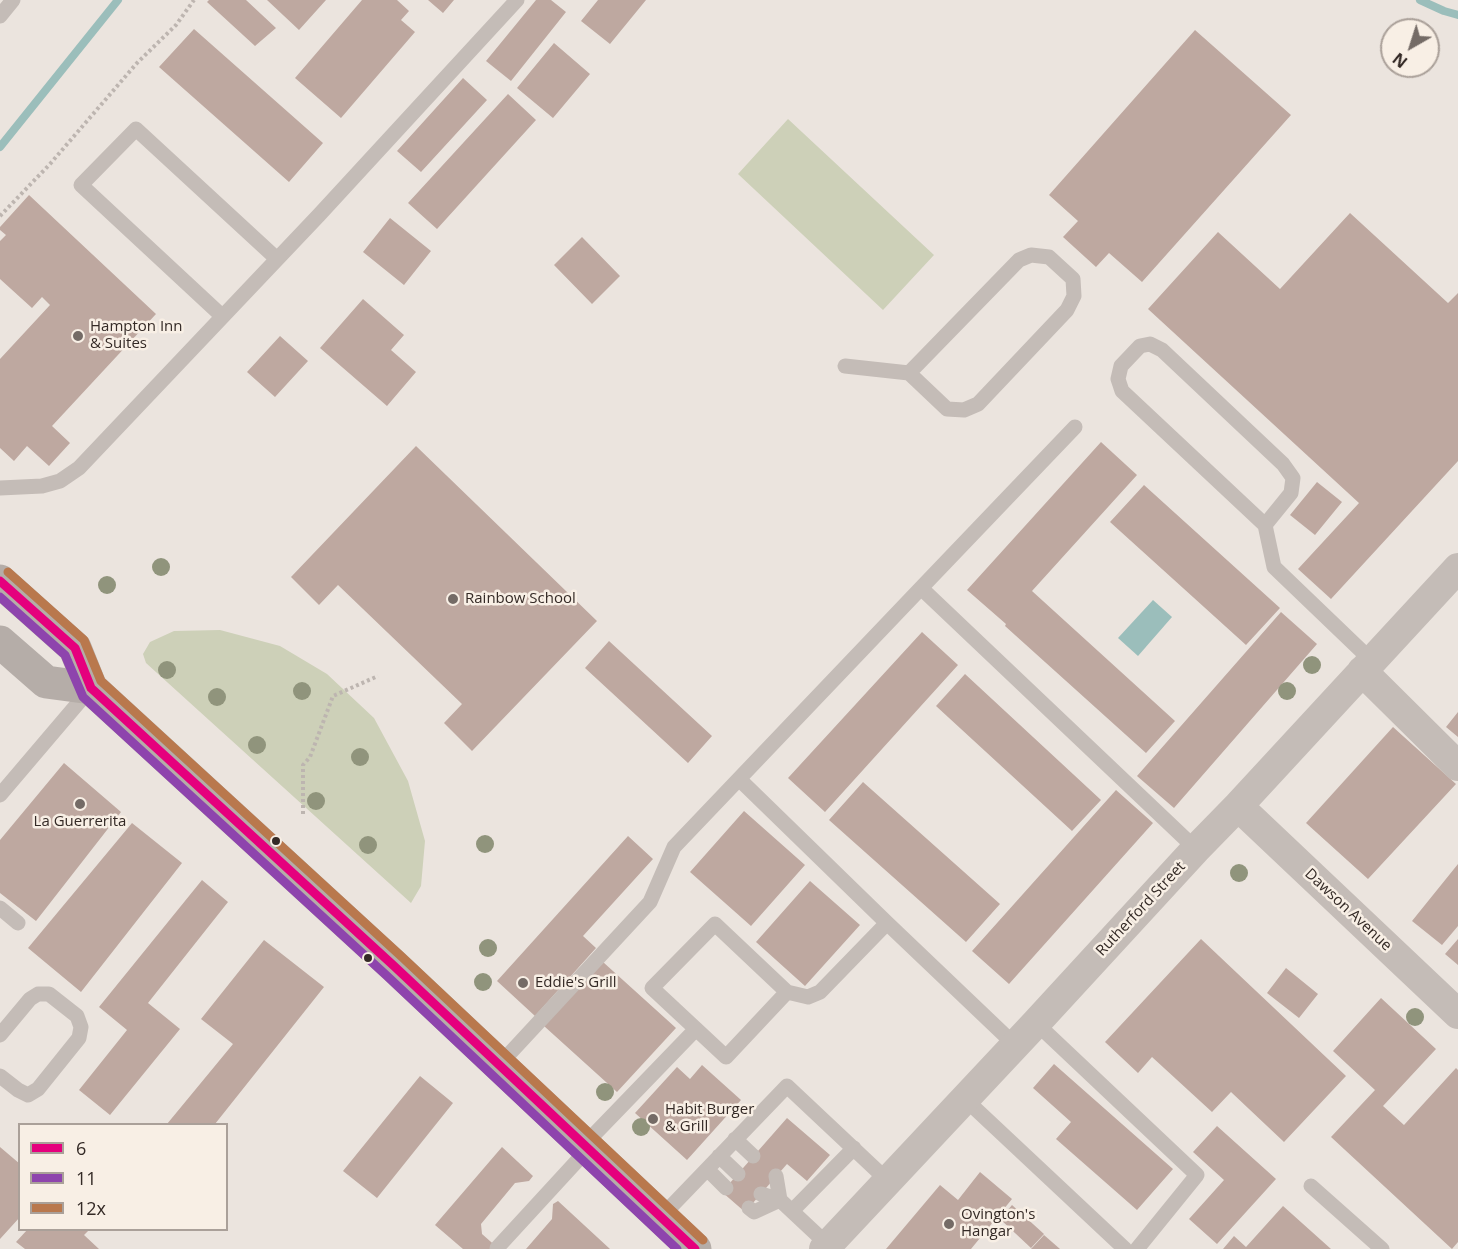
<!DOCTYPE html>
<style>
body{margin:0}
#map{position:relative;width:1458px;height:1249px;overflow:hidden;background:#ebe4de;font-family:"Open Sans",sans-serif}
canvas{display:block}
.legend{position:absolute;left:18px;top:1123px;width:210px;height:108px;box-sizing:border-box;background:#f8efe5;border:2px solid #aaa099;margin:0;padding:8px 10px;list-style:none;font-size:18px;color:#342a26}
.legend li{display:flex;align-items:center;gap:12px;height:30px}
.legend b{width:30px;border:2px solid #aaa099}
.north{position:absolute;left:1380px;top:18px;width:60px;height:60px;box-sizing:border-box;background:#f8efe5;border:2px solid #aaa099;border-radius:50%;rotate:219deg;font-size:16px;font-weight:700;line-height:24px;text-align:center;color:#342a26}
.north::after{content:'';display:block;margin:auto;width:21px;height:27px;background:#746b66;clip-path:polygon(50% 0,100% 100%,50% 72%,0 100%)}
</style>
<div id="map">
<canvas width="1458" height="1249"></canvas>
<ul class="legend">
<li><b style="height:8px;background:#e5007d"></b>6</li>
<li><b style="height:8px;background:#8e44ad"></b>11</li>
<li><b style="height:8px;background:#b9784d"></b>12x</li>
</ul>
<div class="north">N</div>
</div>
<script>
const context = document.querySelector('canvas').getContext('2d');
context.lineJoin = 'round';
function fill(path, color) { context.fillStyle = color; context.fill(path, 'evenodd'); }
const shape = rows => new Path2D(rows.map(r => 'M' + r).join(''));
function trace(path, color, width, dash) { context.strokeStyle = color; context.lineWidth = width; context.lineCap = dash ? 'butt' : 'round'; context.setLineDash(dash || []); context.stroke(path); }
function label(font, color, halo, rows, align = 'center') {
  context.font = font + ' "Open Sans",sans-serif'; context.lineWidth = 5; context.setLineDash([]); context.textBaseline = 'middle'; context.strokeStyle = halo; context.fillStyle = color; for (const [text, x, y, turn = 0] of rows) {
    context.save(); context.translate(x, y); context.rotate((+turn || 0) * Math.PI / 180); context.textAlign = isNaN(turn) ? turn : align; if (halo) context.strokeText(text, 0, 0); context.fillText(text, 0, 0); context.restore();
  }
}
const green = shape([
 [788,119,934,255,883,310,738,174],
 [220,630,280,646,327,674,374,718,408,781,425,841,421,886,411,903,146,663,143,654,150,642,174,631]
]);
const water = shape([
 [1153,600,1172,617,1138,656,1118,638]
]);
const stream = shape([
 [1420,0,1444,11,1458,15],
 [0,147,118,0]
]);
const building = shape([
 [209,0,246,0,276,28,255,46,207,2],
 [267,0,326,0,299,30],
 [362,0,397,0,409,11,401,20,415,32,341,118,295,78],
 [428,0,454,0,443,13],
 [536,0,551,0,566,12,511,81,486,61],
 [598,0,646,0,610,44,581,21],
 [194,29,323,143,289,182,159,67],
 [1195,30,1291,115,1142,282,1109,253,1096,267,1063,237,1078,221,1049,195],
 [554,43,590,74,553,118,517,88],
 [463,78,487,100,421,172,397,151],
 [508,94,536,120,437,229,408,203],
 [29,195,156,314,52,426,70,443,49,466,27,446,14,461,0,448,0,359,50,305,42,297,32,308,0,279,0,241,6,235,0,230,0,227],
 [1350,213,1448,303,1458,293,1458,461,1331,599,1298,569,1359,503,1148,309,1218,232,1280,289],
 [390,218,431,251,404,285,363,252],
 [582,237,620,276,592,304,554,265],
 [363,299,404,335,391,350,416,372,387,406,320,348],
 [280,336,308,361,275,397,247,372],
 [1101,442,1137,475,1032,591,1175,721,1146,753,1005,626,1006,624,967,590],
 [416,446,597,621,472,751,444,723,462,704,338,585,319,605,291,577],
 [1317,482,1342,502,1315,535,1290,515],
 [1144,485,1280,608,1246,645,1110,522],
 [1281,612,1317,644,1174,808,1137,776],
 [922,632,958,665,825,812,788,778],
 [609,641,712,736,688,763,585,668],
 [965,674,1101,800,1072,831,936,706],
 [1458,712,1458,737,1446,727],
 [1393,727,1456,784,1368,879,1306,823],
 [64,763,121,812,36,921,0,893,0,840],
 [863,782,1000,904,966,942,829,820],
 [1116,790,1153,823,1009,984,972,951],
 [744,811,805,865,751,926,690,872],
 [132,823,182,863,81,992,28,948],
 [628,836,653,859,583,936,596,948,535,1016,497,981],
 [1458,864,1458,926,1442,945,1412,921],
 [202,880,228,902,148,1003,180,1029,110,1115,79,1090,127,1030,99,1007],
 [810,881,860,925,805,986,756,942],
 [1201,939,1346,1076,1284,1142,1231,1092,1212,1112,1152,1057,1138,1073,1105,1042],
 [1458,939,1458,965,1445,954],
 [264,940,324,987,215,1124,167,1124,233,1044,201,1019],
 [603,962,676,1028,617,1092,544,1026],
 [1286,968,1318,994,1299,1018,1267,993],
 [1381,998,1436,1049,1383,1106,1404,1125,1456,1068,1458,1070,1458,1242,1452,1249,1331,1137,1375,1090,1333,1051],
 [1054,1064,1173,1169,1137,1210,1056,1139,1071,1122,1033,1088],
 [702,1065,741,1100,687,1160,635,1113,677,1067,690,1079],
 [420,1076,453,1103,377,1198,343,1171],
 [787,1118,830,1155,807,1181,787,1164,745,1212,722,1192],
 [1217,1126,1276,1179,1217,1244,1189,1219,1224,1180,1193,1152],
 [0,1147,20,1164,20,1217,0,1239],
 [502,1147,533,1176,529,1181,515,1183,481,1224,482,1234,499,1249,463,1249,435,1225],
 [980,1172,1012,1199,971,1249,886,1249,940,1185,958,1200],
 [558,1201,610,1249,526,1249,552,1219,553,1204],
 [1012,1205,1044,1234,1031,1248,1000,1219],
 [1283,1206,1331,1249,1223,1249,1234,1236,1246,1247],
 [27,1230,89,1230,84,1235,99,1249,25,1249,16,1242],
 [1044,1235,1060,1249,1031,1249]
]);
const path = shape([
 [0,216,50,164,137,63,176,25,194,0],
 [303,814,303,765,310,757,333,696,378,676]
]);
const service = shape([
 [0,16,13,0],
 [222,316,81,185,136,129,277,259],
 [845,366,909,373,947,409,964,410,978,404,1067,310,1074,296,1073,279,1049,257,1031,255,1019,260,909,373],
 [0,488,42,486,60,481,79,468,319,215,517,0],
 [1265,525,1291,493,1293,478,1283,464,1162,350,1150,344,1140,346,1121,366,1118,379,1122,391,1265,525,1274,567,1372,661],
 [921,588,1075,427],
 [739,779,887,923,1015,1045],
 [0,795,91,688],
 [0,908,18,923],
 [787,992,808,997,820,992,887,923],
 [1036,1023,1197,1175,1137,1249],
 [0,1035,30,999,38,994,49,994,77,1016,81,1027,79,1038,38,1089,28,1095,18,1090,0,1076],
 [499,1065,650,902,674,847,921,588,1196,849],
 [965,1099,1125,1249],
 [735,1139,753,1156],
 [584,1145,696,1029,652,988,715,924,787,992,726,1057,696,1029],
 [719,1156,738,1174],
 [707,1169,726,1188],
 [776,1176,780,1200],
 [1311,1186,1382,1249],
 [761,1194,780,1200,828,1245],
 [749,1208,754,1212,780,1200],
 [792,1211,854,1148],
 [661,1217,787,1086,887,1180],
 [497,1248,588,1149]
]);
const minor = shape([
 [1362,671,1458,766],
 [1238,806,1458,1014],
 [824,1249,1036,1023,1196,849,1238,806,1458,568]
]);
const secondary = shape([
 [0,581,75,648,91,688,394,966,695,1249],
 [0,642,46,682,91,688]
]);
const bus1 = shape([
 [0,581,75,648,91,688,394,966,695,1249]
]);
const bus2 = shape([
 [0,597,65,655,83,697,386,975,677,1249]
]);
const bus3 = shape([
 [8,572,84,640,101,681,402,957,703,1240]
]);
const trees = [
 [161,567],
 [107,585],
 [1312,665],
 [167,670],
 [302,691],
 [1287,691],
 [217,697],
 [257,745],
 [360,757],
 [316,801],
 [485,844],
 [368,845],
 [1239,873],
 [488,948],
 [483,982],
 [1415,1017],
 [605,1092],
 [641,1127]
];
const markers = [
 [78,336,6,"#746b66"],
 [453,599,6,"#746b66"],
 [80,804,6,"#746b66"],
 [276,841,5,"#342a26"],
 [368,958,5,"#342a26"],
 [523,983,6,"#746b66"],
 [653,1119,6,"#746b66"],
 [949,1224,6,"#746b66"]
];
const poiNames = [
 ["Hampton Inn",90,327],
 ["& Suites",90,344],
 ["Rainbow School",465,599],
 ["La Guerrerita",80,822,"center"],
 ["Eddie's Grill",535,983],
 ["Habit Burger",665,1110],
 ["& Grill",665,1127],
 ["Ovington's",961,1215],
 ["Hangar",961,1232]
];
const streetNames = [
 ["Rutherford Street",1141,909,-47],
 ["Dawson Avenue",1348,910,43]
];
fill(green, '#cdd0b8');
fill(water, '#9bbebb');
trace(stream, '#9bbebb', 8);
fill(building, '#bea8a0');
trace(path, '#bdb5b0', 4, [3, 3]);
trace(service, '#c4bcb7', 15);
trace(minor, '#c4bcb7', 30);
trace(secondary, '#b5ada8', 33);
trace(bus1, '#e5007d', 9);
trace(bus2, '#8e44ad', 9);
trace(bus3, '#b9784d', 9);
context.fillStyle = '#90947c';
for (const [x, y] of trees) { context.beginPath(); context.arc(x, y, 9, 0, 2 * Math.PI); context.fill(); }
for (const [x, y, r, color] of markers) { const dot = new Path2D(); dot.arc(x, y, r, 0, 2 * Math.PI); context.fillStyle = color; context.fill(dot); trace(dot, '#f8efe5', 2); }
label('15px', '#342a26', '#f8efe5', poiNames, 'left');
label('15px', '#342a26', '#f8efe5', streetNames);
</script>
